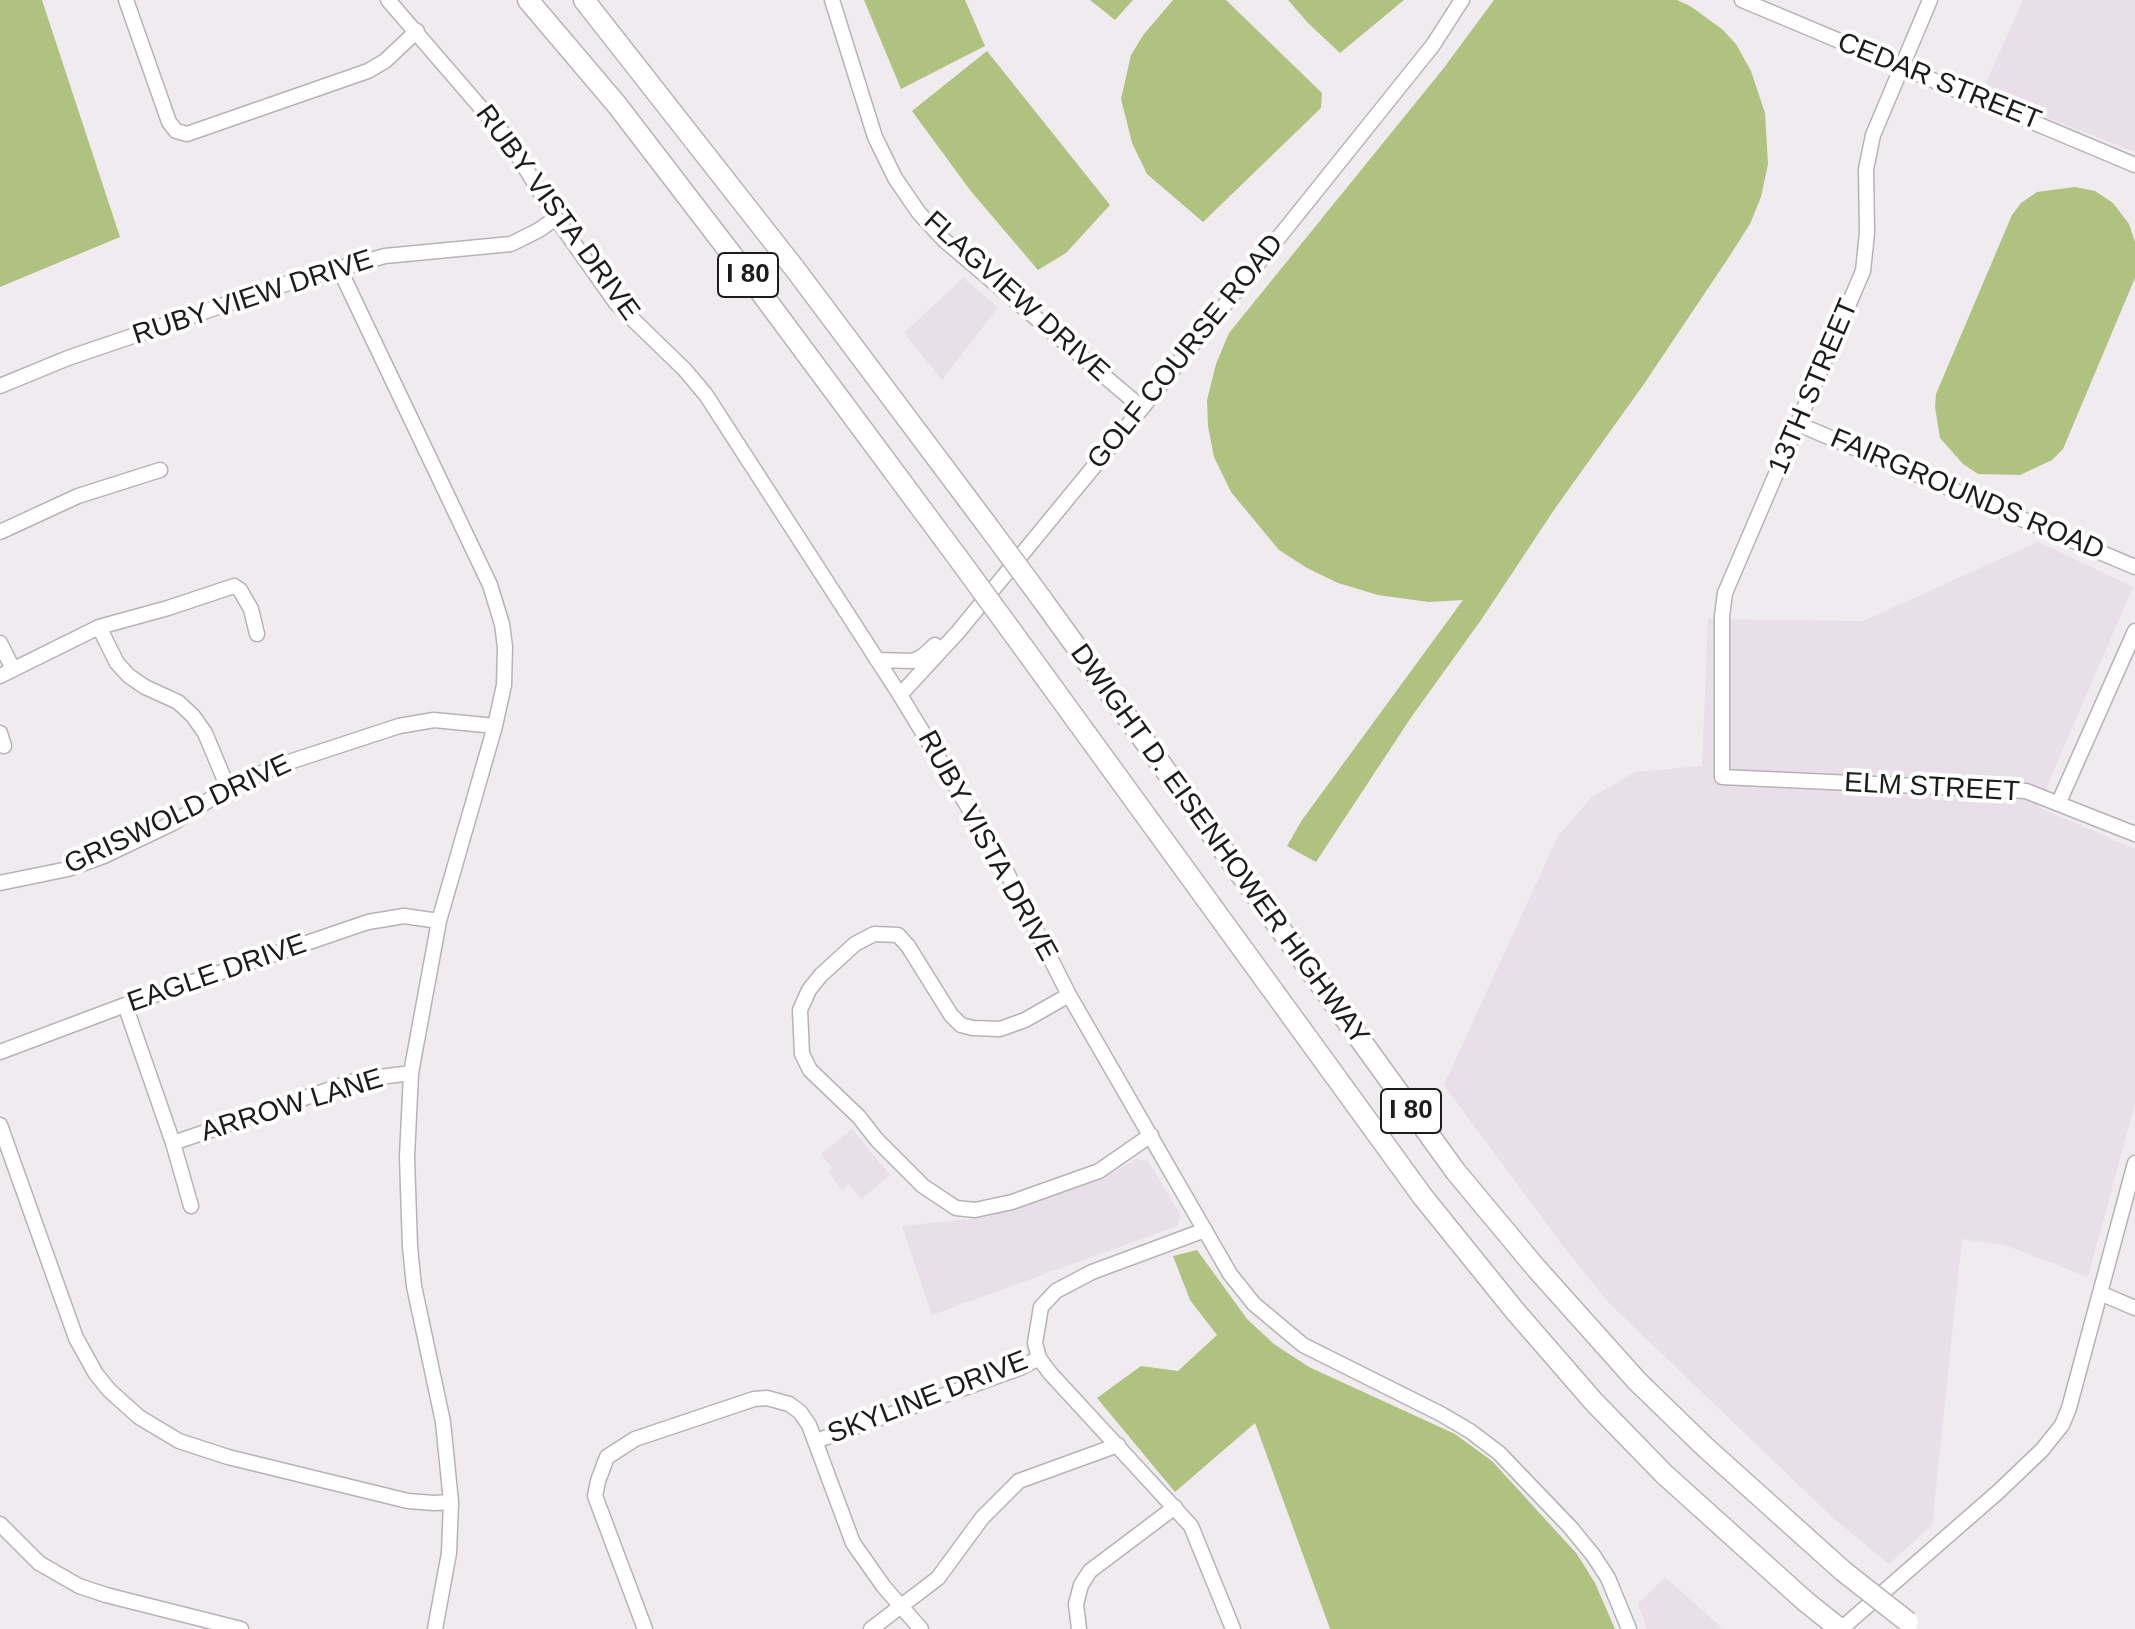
<!DOCTYPE html>
<style>
body{margin:0}
canvas{display:block;background:#efebef}
</style>
<canvas width="2135" height="1629"></canvas>
<script>
const context = document.querySelector('canvas').getContext('2d');
context.lineJoin = 'round';
function fill(path, color) { context.fillStyle = color; context.fill(path, 'evenodd'); }
const shape = rows => new Path2D(rows.map(r => 'M' + r).join(''));
function trace(path, color, width, dash) { context.strokeStyle = color; context.lineWidth = width; context.lineCap = dash ? 'butt' : 'round'; context.setLineDash(dash || []); context.stroke(path); }
function label(font, color, halo, rows, align = 'center') {
  context.font = font + ' Arial,sans-serif'; context.lineWidth = 8; context.setLineDash([]); context.textBaseline = 'middle'; context.strokeStyle = halo; context.fillStyle = color; for (const [text, x, y, turn = 0] of rows) {
    context.save(); context.translate(x, y); context.rotate((+turn || 0) * Math.PI / 180); context.textAlign = isNaN(turn) ? turn : align; if (halo) context.strokeText(text, 0, 0); context.fillText(text, 0, 0); context.restore();
  }
}
const built = shape([
 [2023,0,2135,0,2135,152,1982,92],
 [963,278,998,307,942,380,904,333],
 [2038,542,2133,587,2038,807,2135,849,2135,1103,2088,1277,2005,1245,1962,1239,1932,1525,1889,1564,1833,1518,1610,1304,1563,1246,1444,1085,1558,836,1592,797,1635,772,1702,766,1708,619,1863,621],
 [852,1129,890,1175,861,1199,849,1184,842,1190,828,1172,832,1168,821,1154],
 [1137,1159,1148,1161,1181,1216,1177,1226,932,1315,902,1226,974,1219,1110,1174],
 [1665,1577,1723,1629,1647,1629,1638,1604]
]);
const green = shape([
 [0,0,42,0,120,237,0,287],
 [864,0,965,0,985,46,901,89],
 [1090,0,1133,0,1115,20],
 [1173,0,1226,0,1322,93,1321,108,1203,222,1147,174,1132,143,1121,99,1131,55,1144,34],
 [1288,0,1404,0,1340,53,1308,23],
 [1494,0,1677,0,1690,6,1722,29,1736,44,1751,71,1765,113,1768,164,1761,197,1750,224,1727,260,1644,384,1556,507,1481,620,1410,719,1316,862,1287,846,1302,820,1463,600,1429,602,1378,595,1338,583,1307,568,1279,550,1231,492,1214,457,1208,426,1207,400,1216,364,1229,333,1443,69],
 [987,51,1110,205,1066,253,1038,270,970,190,912,111],
 [2075,187,2095,191,2113,203,2129,224,2135,242,2135,278,2063,449,2052,460,2020,475,1978,474,1963,464,1940,438,1935,407,1936,394,2012,215,2021,203,2037,192],
 [1197,1250,1247,1319,1274,1344,1309,1367,1455,1434,1492,1461,1577,1554,1595,1583,1615,1629,1330,1629,1255,1423,1175,1492,1097,1398,1141,1366,1178,1371,1217,1335,1190,1300,1173,1256]
]);
const minor = shape([
 [126,0,169,122,176,131,187,134,368,71,385,61,417,31],
 [388,0,507,138,556,218,616,303,685,370,706,395,900,695,1001,861,1069,995,1230,1274,1254,1304,1303,1345,1441,1414,1470,1431,1499,1453,1570,1527,1593,1555,1608,1578,1629,1629],
 [832,0,875,137,895,178,919,213,944,240,1142,408],
 [1742,0,2135,165],
 [1930,0,1873,135,1866,169,1867,233,1863,271,1725,593,1722,616,1722,777,2026,791,2135,834],
 [339,268,490,585,502,624,505,647,504,685,495,726,439,921,411,1073,407,1157,410,1247,414,1286,443,1422,451,1502,449,1553,435,1629],
 [0,386,68,358,303,278,385,256,511,244,539,230,556,218],
 [1798,424,2135,567],
 [0,532,78,496,160,470],
 [99,627,117,663,129,676,145,687,178,702,193,716,205,733,228,788],
 [0,643,13,669],
 [877,660,913,661,923,656,935,645],
 [0,676,99,627,168,608,234,586,240,590,251,609,257,634],
 [900,695,958,632,1142,408,1433,45,1462,0],
 [0,733,4,746],
 [2059,802,2135,631],
 [0,883,68,869,104,856,173,823,228,788,277,766,399,726,434,720,495,726],
 [1069,995,1025,1020,1000,1029,973,1028,961,1025,951,1015,908,946,898,935,874,934,855,944,821,975,809,990,800,1010,802,1054,810,1070,859,1117,877,1140,923,1186,956,1208,975,1210,1012,1202,1099,1171,1151,1135],
 [125,1005,173,1143,191,1206],
 [0,1052,125,1005,368,922,404,916,439,921],
 [0,1125,76,1338,96,1374,109,1390,139,1417,179,1441,228,1457,408,1501,434,1503,451,1502],
 [173,1143,357,1080,411,1073],
 [1205,1230,1092,1272,1056,1291,1041,1307,1035,1343,1039,1358,1050,1373,1191,1526,1233,1629],
 [2100,1293,2135,1308],
 [816,1441,1020,1368,1039,1358],
 [0,1524,39,1563,79,1586,106,1595,241,1629],
 [645,1629,595,1496,598,1481,607,1457,635,1439,754,1399,767,1398,789,1404,800,1412,809,1425,853,1543,884,1587,921,1629],
 [871,1629,938,1578,982,1518,1019,1481,1118,1445],
 [1079,1629,1076,1604,1081,1585,1090,1571,1175,1507],
 [1841,1629,1998,1492,2042,1450,2062,1425,2069,1408,2135,1163]
]);
const highway = shape([
 [528,0,617,105,762,294,958,558],
 [584,0,795,269,987,525],
 [1041,598,1456,1172,1536,1268,1637,1381,1705,1447,1843,1571],
 [1010,629,1423,1197,1515,1311,1594,1402,1664,1474,1805,1601,1840,1629]
]);
const highwayBridge = shape([
 [987,525,1041,598],
 [958,558,1010,629],
 [1843,1571,1908,1622]
]);
const shields = [
 [748,275,60],
 [1411,1111,60]
];
const shieldNames = [
 ["I 80",748,275],
 ["I 80",1411,1111]
];
const streetNames = [
 ["CEDAR STREET",1939,82,22],
 ["RUBY VISTA DRIVE",557,213,54],
 ["FLAGVIEW DRIVE",1016,297,42],
 ["RUBY VIEW DRIVE",253,298,-18],
 ["GOLF COURSE ROAD",1186,352,-51],
 ["13TH STREET",1814,387,-67],
 ["FAIRGROUNDS ROAD",1967,495,23],
 ["ELM STREET",1932,788,3],
 ["GRISWOLD DRIVE",178,815,-25],
 ["DWIGHT D. EISENHOWER HIGHWAY",1219,845,54],
 ["RUBY VISTA DRIVE",987,846,61],
 ["EAGLE DRIVE",217,974,-19],
 ["ARROW LANE",292,1106,-17],
 ["SKYLINE DRIVE",928,1398,-21]
];
fill(built, '#e8dfe9');
fill(green, '#b0c280');
trace(minor, '#b6b3b6', 17);
trace(highway, '#b6b3b6', 23);
trace(minor, '#fff', 14);
trace(highway, '#fff', 20);
trace(highwayBridge, '#b6b3b6', 23, []);
trace(highwayBridge, '#fff', 20);
for (const [x, y, w] of shields) { const box = new Path2D(); box.roundRect(x - w / 2, y - 22, w, 44, 6); context.fillStyle = '#fff'; context.fill(box); trace(box, '#1d1c1d', 2); }
label('bold 26px', '#1d1c1d', null, shieldNames);
label('28px', '#1d1c1d', '#fff', streetNames);
</script>
